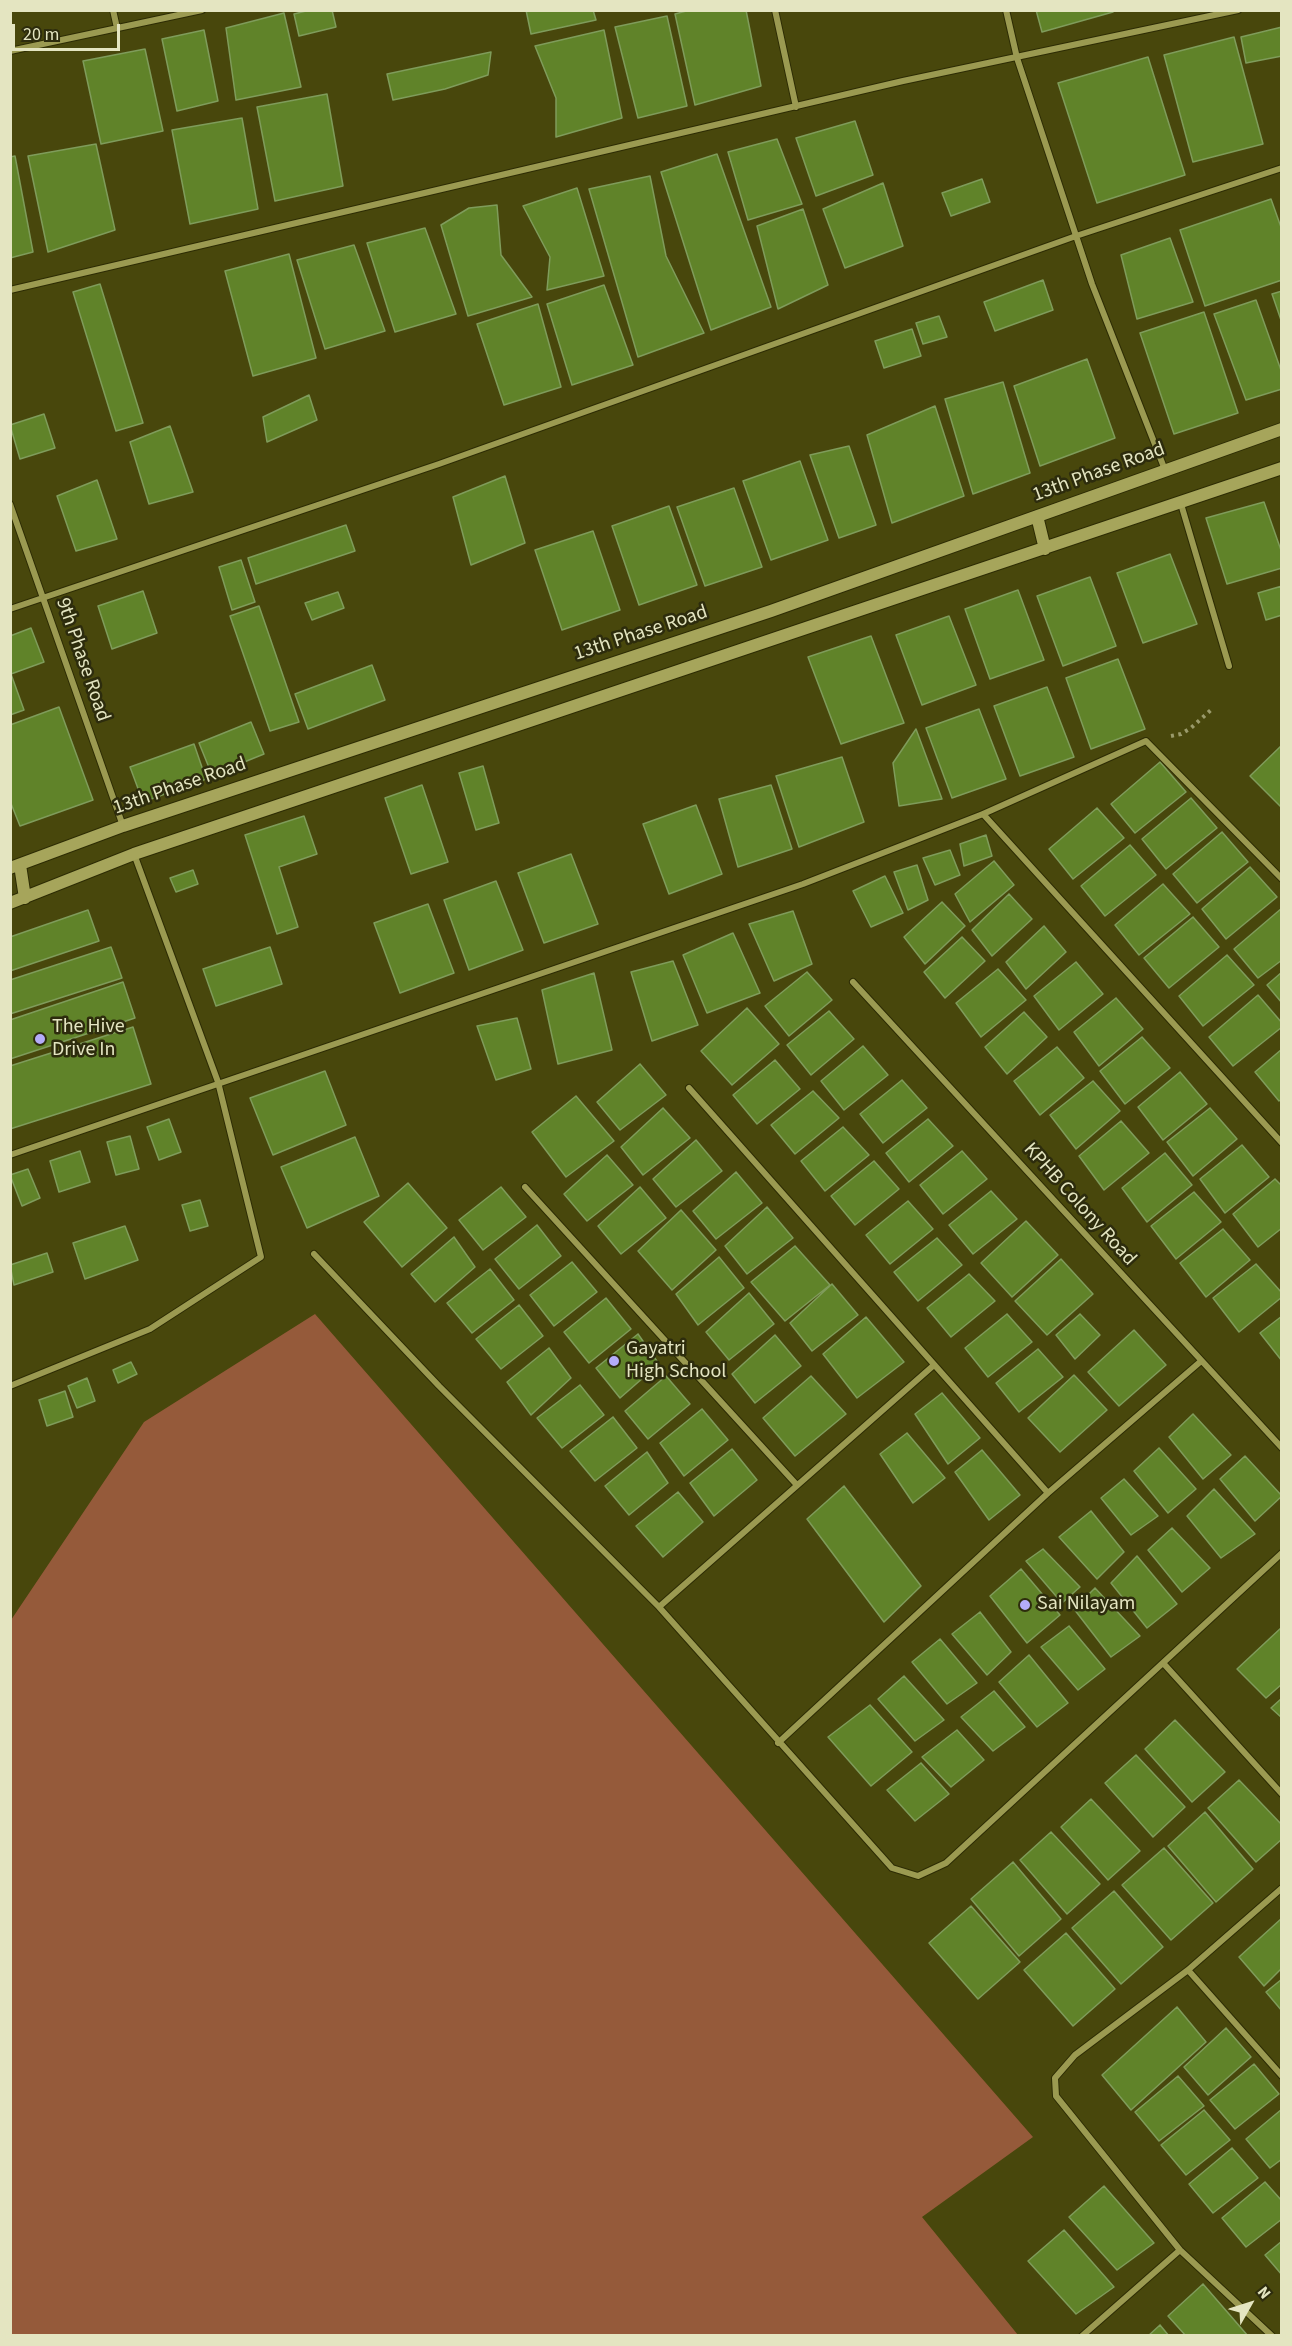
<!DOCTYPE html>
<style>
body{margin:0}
#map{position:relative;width:1292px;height:2346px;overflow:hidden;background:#48470c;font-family:"Source Sans 3",sans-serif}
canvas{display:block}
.frame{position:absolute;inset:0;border:12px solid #e4e5c1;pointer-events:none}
.north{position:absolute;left:1220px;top:2274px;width:60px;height:60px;-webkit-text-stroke:4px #2d2c0d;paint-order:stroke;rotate:51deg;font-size:16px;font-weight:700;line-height:24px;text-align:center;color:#e4e5c1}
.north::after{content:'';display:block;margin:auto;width:21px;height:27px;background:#e4e5c1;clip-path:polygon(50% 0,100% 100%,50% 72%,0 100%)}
.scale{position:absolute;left:12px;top:24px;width:108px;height:27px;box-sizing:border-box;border:3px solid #e4e5c1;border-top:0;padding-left:8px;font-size:18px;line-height:21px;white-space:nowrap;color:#e4e5c1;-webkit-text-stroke:4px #2d2c0d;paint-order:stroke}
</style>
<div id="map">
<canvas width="1292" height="2346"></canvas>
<div class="frame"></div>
<div class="north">N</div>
<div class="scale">20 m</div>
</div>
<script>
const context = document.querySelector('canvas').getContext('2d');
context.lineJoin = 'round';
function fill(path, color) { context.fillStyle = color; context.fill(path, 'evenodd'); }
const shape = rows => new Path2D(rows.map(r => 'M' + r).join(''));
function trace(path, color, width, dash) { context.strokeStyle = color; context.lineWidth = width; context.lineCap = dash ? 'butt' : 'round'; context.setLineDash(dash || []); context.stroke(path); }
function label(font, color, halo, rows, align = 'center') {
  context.font = font + ' "Source Sans 3",sans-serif'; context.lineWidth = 5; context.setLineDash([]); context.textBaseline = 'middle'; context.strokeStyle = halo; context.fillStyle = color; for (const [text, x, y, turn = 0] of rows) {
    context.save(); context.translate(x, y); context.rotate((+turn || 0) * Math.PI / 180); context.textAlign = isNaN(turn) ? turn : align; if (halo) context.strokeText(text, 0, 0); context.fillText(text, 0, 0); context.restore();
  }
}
const green = shape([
 [315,1314,1033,2137,922,2217,1018,2335,11,2335,11,1620,144,1422]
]);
const building = shape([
 [310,10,332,10,336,27,299,36,294,14,310,10],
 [526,10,593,10,596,20,531,34,526,10],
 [690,10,746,10,761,86,695,105,675,14,690,10],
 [1036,10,1113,10,1113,12,1042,32,1036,10],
 [284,13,301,87,236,100,226,28,284,13],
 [667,16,687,106,638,118,615,27,667,16],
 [1282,27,1282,56,1246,63,1241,37,1282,27],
 [204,30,218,101,177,111,162,39,204,30],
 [604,30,622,118,556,137,556,98,535,46,604,30],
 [1234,37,1263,144,1193,162,1164,55,1234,37],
 [145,49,163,131,101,144,83,61,145,49],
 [491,52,488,75,445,89,393,100,387,74,491,52],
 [1148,57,1185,175,1097,203,1058,83,1148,57],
 [327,94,343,186,275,201,257,107,327,94],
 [242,118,258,209,190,224,172,130,242,118],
 [855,121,873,175,816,196,796,138,855,121],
 [777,139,802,204,748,220,728,152,777,139],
 [96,144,115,230,48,252,28,156,96,144],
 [717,154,771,307,711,330,661,172,717,154],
 [15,156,33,252,10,258,10,157,15,156],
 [650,176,666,256,704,333,638,357,589,189,650,176],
 [982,179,990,202,951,216,942,193,982,179],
 [883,183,903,246,845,268,823,209,883,183],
 [577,188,604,276,547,290,550,257,523,206,577,188],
 [1271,199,1282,230,1282,280,1205,306,1180,230,1271,199],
 [497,205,501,255,532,297,468,316,441,225,469,208,497,205],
 [803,209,828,285,778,309,757,226,803,209],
 [425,228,456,314,395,332,367,243,425,228],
 [1170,238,1193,302,1137,319,1121,255,1170,238],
 [354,245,385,331,325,349,297,260,354,245],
 [289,254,316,358,253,376,225,271,289,254],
 [1043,280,1053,310,995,331,984,302,1043,280],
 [100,284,143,423,116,431,73,292,100,284],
 [604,285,633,365,572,385,547,304,604,285],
 [1282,291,1282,323,1272,294,1282,291],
 [1256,300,1282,373,1282,389,1246,400,1214,314,1256,300],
 [538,304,561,387,504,405,477,324,538,304],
 [1204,312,1238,413,1174,434,1140,333,1204,312],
 [939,316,947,337,923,344,916,323,939,316],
 [912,329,921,356,884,368,875,341,912,329],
 [1087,359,1115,438,1040,466,1014,386,1087,359],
 [1003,382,1030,473,973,494,945,399,1003,382],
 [309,395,317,420,267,442,263,417,309,395],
 [935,406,964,496,892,523,867,435,935,406],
 [44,414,55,448,20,459,10,425,44,414],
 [170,426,193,492,149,504,130,442,170,426],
 [849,446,876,525,839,538,810,455,849,446],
 [800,461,828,540,771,560,743,481,800,461],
 [505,476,525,543,471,565,453,497,505,476],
 [97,480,117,539,76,551,57,496,97,480],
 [734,488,762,567,705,586,677,507,734,488],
 [1264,502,1282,553,1282,568,1227,584,1206,518,1264,502],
 [669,506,697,585,639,605,612,526,669,506],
 [346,525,355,551,256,584,248,558,346,525],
 [593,531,620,610,562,630,535,550,593,531],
 [1170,554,1197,624,1143,643,1117,573,1170,554],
 [241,560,255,602,232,610,219,567,241,560],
 [1090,577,1116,646,1063,666,1037,596,1090,577],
 [1282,586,1282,615,1266,620,1258,593,1282,586],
 [1018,590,1044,660,990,679,965,609,1018,590],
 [143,591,157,633,112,649,98,606,143,591],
 [338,592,344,608,312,620,305,603,338,592],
 [259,606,299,722,270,731,230,616,259,606],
 [949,616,976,685,922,705,896,635,949,616],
 [31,628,44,662,11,674,24,710,10,715,10,636,31,628],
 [871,636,904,723,841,744,808,657,871,636],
 [1118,659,1145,729,1091,749,1066,678,1118,659],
 [372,665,385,700,308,729,295,694,372,665],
 [1047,687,1074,757,1020,776,994,706,1047,687],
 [59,707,93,800,20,826,10,801,10,725,59,707],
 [979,709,1006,779,952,798,926,728,979,709],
 [251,722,264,754,212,775,199,743,251,722],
 [916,729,942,799,899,806,893,763,916,729],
 [194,744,206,779,143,802,130,767,194,744],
 [1282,745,1282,808,1250,776,1282,745],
 [842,757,864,822,799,847,776,776,842,757],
 [1160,762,1186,792,1135,833,1111,804,1160,762],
 [483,766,499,823,476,830,459,773,483,766],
 [422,785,448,862,411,874,385,798,422,785],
 [771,785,792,849,738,867,719,799,771,785],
 [1191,798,1217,828,1166,869,1142,839,1191,798],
 [696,805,722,874,669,894,643,824,696,805],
 [1097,808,1124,838,1073,879,1049,849,1097,808],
 [304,816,317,854,279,867,298,927,277,934,245,835,304,816],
 [1222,832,1248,862,1197,903,1173,874,1222,832],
 [986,835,992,856,964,866,960,844,986,835],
 [1130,845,1156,875,1105,916,1081,886,1130,845],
 [950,850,960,875,935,885,923,858,950,850],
 [571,854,598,924,544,943,518,873,571,854],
 [994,861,1014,885,970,922,955,894,994,861],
 [917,865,928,900,908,910,894,872,917,865],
 [1250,867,1277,897,1226,939,1202,909,1250,867],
 [193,870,198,884,176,892,170,878,193,870],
 [885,876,903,913,871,927,853,891,885,876],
 [496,881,523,950,469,970,444,900,496,881],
 [1163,884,1190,914,1139,955,1115,925,1163,884],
 [1009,894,1032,919,992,956,972,930,1009,894],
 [942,902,965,926,925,964,904,937,942,902],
 [428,904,454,973,400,993,374,923,428,904],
 [1282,908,1282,960,1258,978,1234,949,1282,908],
 [88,910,99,941,10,971,10,937,88,910],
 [793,911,812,964,774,981,749,924,793,911],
 [1193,917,1219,947,1169,988,1144,958,1193,917],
 [1044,926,1066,952,1026,989,1006,962,1044,926],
 [733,933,760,993,707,1013,683,955,733,933],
 [962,937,985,961,945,998,924,972,962,937],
 [111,947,122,978,10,1014,10,980,111,947],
 [270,947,282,984,216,1006,203,969,270,947],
 [1227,955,1254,985,1203,1026,1179,996,1227,955],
 [673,961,698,1025,652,1041,631,972,673,961],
 [1076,962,1103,994,1059,1030,1034,996,1076,962],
 [998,969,1026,1000,981,1037,956,1003,998,969],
 [807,972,832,1000,789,1036,765,1006,807,972],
 [1282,972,1282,1003,1267,985,1282,972],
 [594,973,612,1050,558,1064,542,990,594,973],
 [123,982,135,1018,10,1059,10,1020,123,982],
 [1258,995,1282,1023,1282,1027,1233,1066,1209,1037,1258,995],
 [1116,998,1143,1029,1099,1066,1074,1032,1116,998],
 [747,1008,779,1044,732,1085,701,1051,747,1008],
 [829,1011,854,1039,811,1075,787,1045,829,1011],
 [1024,1012,1047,1037,1007,1074,985,1047,1024,1012],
 [517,1018,531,1069,496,1080,477,1026,517,1018],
 [133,1027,151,1084,10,1129,10,1066,133,1027],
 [1142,1037,1170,1068,1125,1104,1100,1071,1142,1037],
 [863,1046,888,1075,844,1110,821,1081,863,1046],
 [1057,1047,1084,1078,1040,1115,1014,1081,1057,1047],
 [1282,1049,1282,1099,1279,1101,1255,1072,1282,1049],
 [775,1060,800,1089,757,1124,733,1095,775,1060],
 [640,1064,666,1095,620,1130,597,1102,640,1064],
 [325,1071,346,1125,273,1155,250,1098,325,1071],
 [1180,1072,1207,1104,1163,1140,1138,1107,1180,1072],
 [902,1080,927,1108,883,1143,860,1114,902,1080],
 [1093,1081,1120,1111,1076,1149,1050,1115,1093,1081],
 [813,1091,839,1118,795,1154,771,1125,813,1091],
 [576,1096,614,1141,566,1177,532,1132,576,1096],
 [663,1108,690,1138,643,1175,621,1147,663,1108],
 [1210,1108,1237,1139,1193,1176,1167,1142,1210,1108],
 [169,1119,181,1152,159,1160,147,1127,169,1119],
 [928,1119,953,1146,909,1182,886,1153,928,1119],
 [1121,1121,1149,1153,1104,1190,1079,1156,1121,1121],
 [843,1127,869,1155,825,1191,801,1161,843,1127],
 [130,1136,139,1169,116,1175,107,1142,130,1136],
 [355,1137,379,1196,307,1228,281,1167,355,1137],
 [696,1140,722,1171,676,1207,653,1179,696,1140],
 [1242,1145,1269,1177,1225,1213,1200,1179,1242,1145],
 [80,1151,90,1182,59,1192,50,1161,80,1151],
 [962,1151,987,1179,943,1214,920,1185,962,1151],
 [1165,1153,1192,1185,1147,1222,1122,1188,1165,1153],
 [607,1155,633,1185,587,1221,564,1194,607,1155],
 [874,1161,899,1189,855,1225,831,1196,874,1161],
 [28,1169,40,1198,22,1206,10,1175,28,1169],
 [736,1172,762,1203,716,1239,693,1211,736,1172],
 [1275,1179,1282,1186,1282,1228,1258,1247,1233,1214,1275,1179],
 [408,1183,447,1228,402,1267,364,1222,408,1183],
 [501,1187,526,1217,483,1250,459,1220,501,1187],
 [640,1187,666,1218,621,1254,598,1226,640,1187],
 [991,1191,1017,1219,973,1254,949,1225,991,1191],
 [1194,1192,1221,1222,1176,1259,1151,1226,1194,1192],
 [200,1200,208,1226,190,1231,182,1205,200,1200],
 [908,1201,933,1229,890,1264,866,1235,908,1201],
 [767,1207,793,1238,747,1274,725,1246,767,1207],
 [681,1210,716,1250,672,1290,638,1251,681,1210],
 [1026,1221,1058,1255,1012,1297,981,1263,1026,1221],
 [537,1225,561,1256,519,1289,495,1259,537,1225],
 [125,1226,138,1260,85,1279,73,1243,125,1226],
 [1223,1229,1250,1260,1206,1297,1180,1263,1223,1229],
 [454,1237,475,1267,435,1302,411,1274,454,1237],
 [937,1238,962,1265,918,1301,894,1272,937,1238],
 [795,1246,830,1285,785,1321,751,1282,795,1246],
 [47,1253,53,1272,14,1285,10,1265,47,1253],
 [719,1257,744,1288,698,1325,676,1294,719,1257],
 [1061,1259,1093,1294,1047,1335,1015,1301,1061,1259],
 [572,1262,597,1292,554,1326,530,1295,572,1262],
 [1256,1264,1282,1293,1282,1297,1239,1332,1213,1298,1256,1264],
 [490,1269,514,1300,472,1333,447,1303,490,1269],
 [969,1274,995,1301,951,1337,927,1308,969,1274],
 [832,1284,858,1315,812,1351,790,1323,832,1284],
 [749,1293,774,1324,729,1360,706,1332,749,1293],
 [606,1298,631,1329,589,1363,564,1332,606,1298],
 [519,1305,543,1336,501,1369,476,1339,519,1305],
 [1007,1314,1032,1342,988,1377,965,1348,1007,1314],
 [1080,1314,1100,1335,1075,1359,1056,1335,1080,1314],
 [1282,1316,1282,1361,1260,1333,1282,1316],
 [866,1317,904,1362,857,1398,823,1354,866,1317],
 [1134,1330,1166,1365,1119,1406,1088,1372,1134,1330],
 [638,1334,659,1364,620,1398,596,1368,638,1334],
 [775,1335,801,1366,755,1403,732,1374,775,1335],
 [549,1348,571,1378,531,1415,507,1382,549,1348],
 [1038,1349,1063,1377,1019,1412,996,1383,1038,1349],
 [131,1362,137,1374,118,1383,113,1370,131,1362],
 [1074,1375,1107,1410,1060,1452,1028,1418,1074,1375],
 [666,1376,690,1404,648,1439,625,1411,666,1376],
 [811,1376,846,1414,795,1456,763,1418,811,1376],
 [87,1378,95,1401,77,1408,68,1386,87,1378],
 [580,1385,604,1415,562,1448,537,1418,580,1385],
 [65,1391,73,1417,47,1426,39,1400,65,1391],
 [942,1393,980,1438,948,1464,915,1414,942,1393],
 [702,1409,728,1440,684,1476,660,1443,702,1409],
 [1193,1414,1231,1455,1203,1479,1169,1437,1193,1414],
 [613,1417,637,1448,595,1481,570,1451,613,1417],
 [907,1433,945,1478,913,1503,880,1454,907,1433],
 [1159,1448,1196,1489,1168,1513,1134,1471,1159,1448],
 [732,1449,757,1480,714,1516,690,1483,732,1449],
 [982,1450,1020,1495,989,1520,955,1472,982,1450],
 [647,1452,668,1483,629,1515,605,1486,647,1452],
 [1245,1456,1282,1496,1255,1521,1220,1479,1245,1456],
 [1124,1479,1158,1516,1131,1535,1101,1498,1124,1479],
 [844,1486,921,1586,884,1622,807,1519,844,1486],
 [1214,1489,1255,1534,1221,1558,1187,1516,1214,1489],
 [678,1492,703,1522,663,1557,636,1526,678,1492],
 [1091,1511,1124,1552,1097,1579,1059,1537,1091,1511],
 [1172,1528,1210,1568,1182,1592,1148,1550,1172,1528],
 [1043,1549,1080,1587,1062,1603,1026,1561,1043,1549],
 [1137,1556,1177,1604,1147,1628,1111,1583,1137,1556],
 [1021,1569,1060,1615,1027,1643,990,1596,1021,1569],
 [1095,1588,1140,1636,1111,1657,1074,1609,1095,1588],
 [980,1612,1011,1652,987,1675,952,1634,980,1612],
 [1069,1626,1105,1669,1078,1690,1041,1647,1069,1626],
 [1282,1627,1282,1684,1266,1698,1237,1669,1282,1627],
 [940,1639,977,1683,947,1704,912,1662,940,1639],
 [1029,1655,1068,1703,1037,1727,999,1682,1029,1655],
 [904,1676,944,1720,915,1741,878,1699,904,1676],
 [994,1691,1025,1727,993,1751,961,1717,994,1691],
 [1282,1698,1282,1718,1271,1708,1282,1698],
 [870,1705,912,1752,871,1786,828,1737,870,1705],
 [1175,1720,1225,1772,1192,1802,1145,1749,1175,1720],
 [957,1730,984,1760,951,1787,922,1757,957,1730],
 [1136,1755,1185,1807,1153,1837,1105,1783,1136,1755],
 [921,1763,949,1794,915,1821,887,1790,921,1763],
 [1239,1780,1282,1825,1282,1839,1256,1862,1208,1808,1239,1780],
 [1091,1799,1140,1851,1108,1880,1061,1827,1091,1799],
 [1205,1812,1253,1869,1216,1902,1168,1846,1205,1812],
 [1051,1832,1100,1884,1067,1914,1020,1860,1051,1832],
 [1164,1848,1213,1903,1171,1940,1122,1885,1164,1848],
 [1013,1862,1061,1919,1019,1956,971,1899,1013,1862],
 [1114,1891,1163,1947,1121,1984,1072,1928,1114,1891],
 [971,1906,1020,1962,978,1999,929,1943,971,1906],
 [1282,1918,1282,1968,1264,1986,1239,1957,1282,1918],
 [1066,1933,1115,1989,1073,2026,1024,1970,1066,1933],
 [1282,1979,1282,2011,1266,1992,1282,1979],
 [1177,2007,1206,2042,1131,2110,1102,2075,1177,2007],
 [1226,2028,1251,2057,1208,2095,1184,2067,1226,2028],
 [1254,2064,1279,2094,1235,2129,1210,2100,1254,2064],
 [1178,2076,1204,2106,1159,2141,1135,2112,1178,2076],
 [1282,2109,1282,2159,1270,2168,1246,2139,1282,2109],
 [1204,2110,1230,2140,1186,2175,1161,2145,1204,2110],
 [1232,2148,1258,2178,1213,2213,1189,2184,1232,2148],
 [1265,2182,1282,2201,1282,2219,1246,2247,1222,2218,1265,2182],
 [1104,2186,1154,2243,1117,2270,1069,2217,1104,2186],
 [1064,2230,1114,2287,1076,2314,1028,2261,1064,2230],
 [1282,2241,1282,2275,1265,2255,1282,2241],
 [1203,2284,1248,2336,1186,2336,1168,2316,1203,2284],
 [1160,2325,1169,2336,1148,2336,1160,2325]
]);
const path = shape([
 [1171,736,1181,734,1191,728,1212,709]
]);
const street = shape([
 [113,10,117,28],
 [775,10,796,107],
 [1006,10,1017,58,1092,284,1165,470],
 [10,51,202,10],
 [10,290,903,81,1238,10],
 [10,504,123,826],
 [1181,504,1229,666],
 [10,609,439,464,1076,236,1282,168],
 [983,814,1282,1143],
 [853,982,1282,1448],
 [689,1088,1048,1493],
 [10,1155,803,884,983,814,1146,741,1282,879],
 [525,1187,796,1484],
 [314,1254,439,1386,659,1607,892,1868,918,1876,946,1863,1282,1553],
 [10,1386,150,1329,261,1257,218,1082,134,854],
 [659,1607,934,1365],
 [1164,1664,1282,1794],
 [778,1743,1048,1493,1200,1362],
 [1188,1970,1282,2076],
 [1082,2336,1180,2250],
 [1272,2336,1180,2250,1056,2096,1055,2078,1075,2055,1188,1970,1282,1888]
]);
const secondary = shape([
 [1037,516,1045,549],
 [20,865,25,898],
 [10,868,123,826,771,611,1282,429],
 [10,903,134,854,1282,468]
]);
const markers = [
 [40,1039,6,"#b4acf9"],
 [614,1361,6,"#b4acf9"],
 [1025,1605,6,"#b4acf9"]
];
const streetNames = [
 ["13th Phase Road",1099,473,-20],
 ["13th Phase Road",641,634,-18],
 ["9th Phase Road",82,660,71],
 ["13th Phase Road",180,787,-19],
 ["KPHB Colony Road",1079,1205,48]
];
const poiNames = [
 ["The Hive",52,1028],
 ["Drive In",52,1051],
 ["Gayatri",626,1350],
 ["High School",626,1373],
 ["Sai Nilayam",1037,1605]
];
fill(green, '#955a3a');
fill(building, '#608329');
trace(building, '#7f9c5b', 1.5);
trace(street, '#2d2c04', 8);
trace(secondary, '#2d2c04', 14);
trace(path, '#9a9a6b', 4, [3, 4.5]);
trace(street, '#9b9a51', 6);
trace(secondary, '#a6a55b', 12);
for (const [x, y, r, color] of markers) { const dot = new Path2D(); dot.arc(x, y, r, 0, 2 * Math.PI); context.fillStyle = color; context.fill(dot); trace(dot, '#2d2c0d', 2); }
label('20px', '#e4e5c1', '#2d2c0d', streetNames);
label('20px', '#e4e5c1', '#2d2c0d', poiNames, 'left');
</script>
